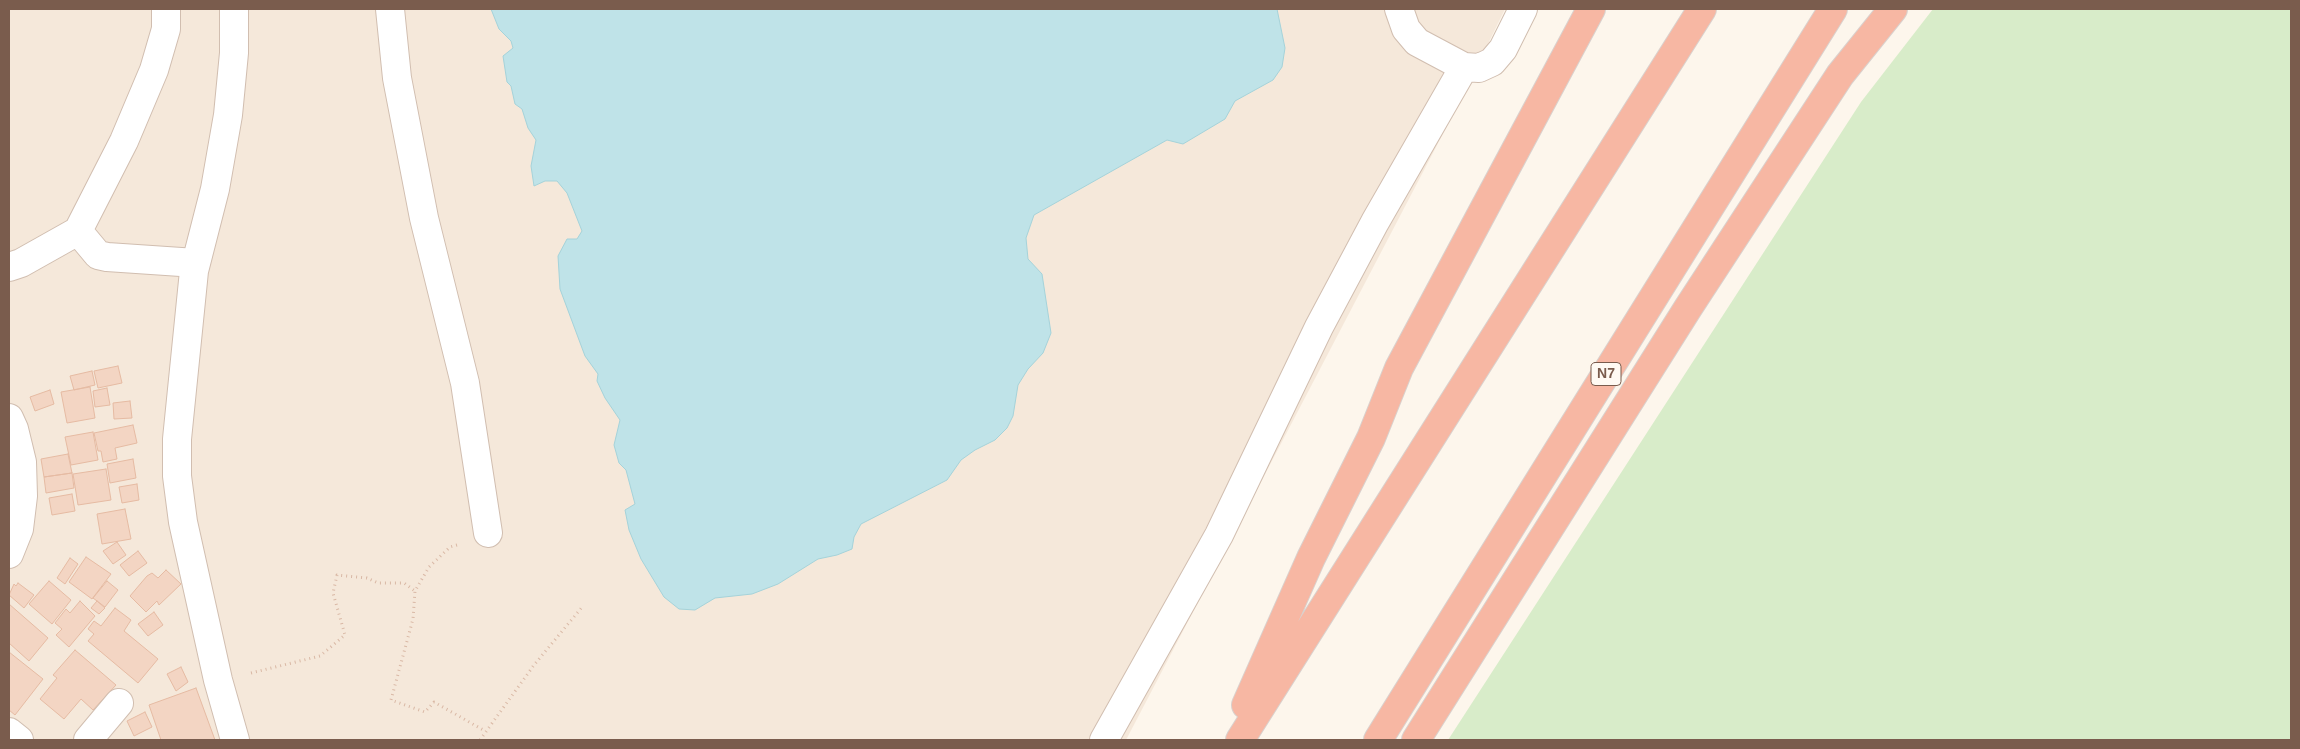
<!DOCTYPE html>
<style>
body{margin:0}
#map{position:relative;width:2300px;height:749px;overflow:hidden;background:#fdf6ec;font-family:Helvetica,sans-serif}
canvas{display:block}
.frame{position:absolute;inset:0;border:10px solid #7a5c4d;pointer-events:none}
</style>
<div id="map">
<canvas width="2300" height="749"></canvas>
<div class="frame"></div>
</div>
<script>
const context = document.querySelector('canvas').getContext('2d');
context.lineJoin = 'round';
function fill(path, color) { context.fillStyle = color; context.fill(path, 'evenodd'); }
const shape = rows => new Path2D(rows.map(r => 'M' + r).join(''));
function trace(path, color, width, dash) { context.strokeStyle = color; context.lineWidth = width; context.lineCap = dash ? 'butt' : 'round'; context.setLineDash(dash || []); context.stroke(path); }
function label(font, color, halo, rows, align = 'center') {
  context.font = font + ' Helvetica,sans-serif'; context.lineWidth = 4; context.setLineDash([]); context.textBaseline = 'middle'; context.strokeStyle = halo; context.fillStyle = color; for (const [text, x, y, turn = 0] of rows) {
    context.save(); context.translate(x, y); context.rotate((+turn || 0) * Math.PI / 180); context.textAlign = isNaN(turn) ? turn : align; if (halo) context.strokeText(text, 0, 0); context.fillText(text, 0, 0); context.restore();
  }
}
const residential = shape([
 [9,9,1505,9,1457,107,1126,740,9,740]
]);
const green = shape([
 [1933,9,2291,9,2291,740,1448,740,1861,102]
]);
const water = shape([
 [491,9,1277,9,1285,48,1282,67,1273,80,1235,101,1225,119,1183,144,1167,140,1034,215,1026,238,1028,259,1042,274,1051,333,1043,353,1028,369,1018,385,1013,416,1007,428,995,440,975,450,961,460,947,480,861,524,854,537,852,549,837,555,818,559,778,584,752,594,715,598,695,610,679,609,664,597,641,559,629,530,625,510,635,504,626,470,619,463,614,445,620,420,605,398,597,381,598,374,585,356,560,289,558,256,567,239,577,239,582,231,567,193,557,181,545,181,534,186,531,166,536,140,528,128,522,109,515,104,511,86,507,82,503,56,513,48,511,41,499,29,491,9]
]);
const building = shape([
 [118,366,122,383,98,388,94,371,118,366],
 [92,371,95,385,74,390,70,376,92,371],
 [90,387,95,418,67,423,61,392,90,387],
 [107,388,110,405,95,407,93,391,107,388],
 [50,390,54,404,35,411,30,397,50,390],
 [130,401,132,418,114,419,113,403,130,401],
 [133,425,137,443,115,448,117,459,103,462,101,451,98,451,94,433,133,425],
 [93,432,98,460,71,465,65,437,93,432],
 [68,454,72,473,44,477,41,459,68,454],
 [133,459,136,478,110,483,107,464,133,459],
 [106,469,111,500,78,505,73,474,106,469],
 [72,473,74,488,46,493,44,477,72,473],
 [137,484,139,500,122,503,119,487,137,484],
 [72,494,75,511,52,515,49,498,72,494],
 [125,509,131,539,102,544,97,514,125,509],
 [117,542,126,555,113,564,103,551,117,542],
 [138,551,147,563,129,576,120,565,138,551],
 [86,557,111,574,92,599,69,582,86,557],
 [70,558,78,564,65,584,57,578,70,558],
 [166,570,181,584,159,605,157,601,146,612,130,596,147,576,152,573,158,578,166,570],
 [49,581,71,600,52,624,29,604,49,581],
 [107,581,118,590,105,607,93,598,107,581],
 [18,583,34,595,24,608,9,595,14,584,16,586,18,583],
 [80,601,95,616,69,647,56,635,62,629,55,623,66,609,70,613,80,601],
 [97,601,105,608,99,614,91,608,97,601],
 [9,604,48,638,29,661,9,643,9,604],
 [115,608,131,620,124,631,158,659,138,683,88,641,94,634,88,629,94,621,101,626,115,608],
 [154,612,163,625,148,636,138,624,154,612],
 [75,650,116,685,93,710,81,699,64,719,40,699,57,678,53,675,75,650],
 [9,652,43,679,15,715,9,710,9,652],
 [181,667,188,682,176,691,167,674,181,667],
 [196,688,215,740,161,740,149,705,196,688],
 [145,712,152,727,134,736,127,721,145,712]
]);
const path = shape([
 [457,545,450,547,429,567,415,591,413,619,391,700,425,712,434,702,485,731],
 [251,673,320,656,345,635,333,593,337,575,367,578,378,583,404,583,415,591],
 [480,740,534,665,583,606]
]);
const minor = shape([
 [234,9,234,53,228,115,215,189,194,271,177,439,177,476,183,522,218,680,235,740],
 [390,9,397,78,424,218,465,383,488,533],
 [1399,9,1406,29,1417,42,1464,67,1479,68,1492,62,1503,49,1523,9],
 [78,231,98,255,107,257,196,263],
 [9,267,21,263,78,231,124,141,154,70,166,29,166,9],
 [9,418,14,429,22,462,23,496,19,529,9,554],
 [9,732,19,740],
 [88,740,119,703],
 [1104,740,1219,535,1319,327,1375,222,1464,67]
]);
const motorway = shape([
 [1246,705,1311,558,1371,438,1399,368,1591,9],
 [1240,740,1702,9],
 [1378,740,1833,9],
 [1416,740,1688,308,1840,75,1893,9]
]);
const shields = [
 [1606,374,30]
];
const shieldNames = [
 ["N7",1606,374]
];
fill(residential, '#f5e8da');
fill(green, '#d8ecc9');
fill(water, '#bfe3e8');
trace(water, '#a5d3da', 1);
fill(building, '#f3d5c3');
trace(building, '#e6bba3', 1);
trace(minor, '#d1beb0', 30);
trace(motorway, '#dad1cd', 30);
trace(path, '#d9b8a5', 3, [1, 4]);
trace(minor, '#fff', 28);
trace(motorway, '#f7b7a3', 28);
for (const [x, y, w] of shields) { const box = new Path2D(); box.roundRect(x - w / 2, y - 11.5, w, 23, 4); context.fillStyle = '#fffaf3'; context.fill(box); trace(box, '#7a5c4d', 1); }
label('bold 14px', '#7a5c4d', null, shieldNames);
</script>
